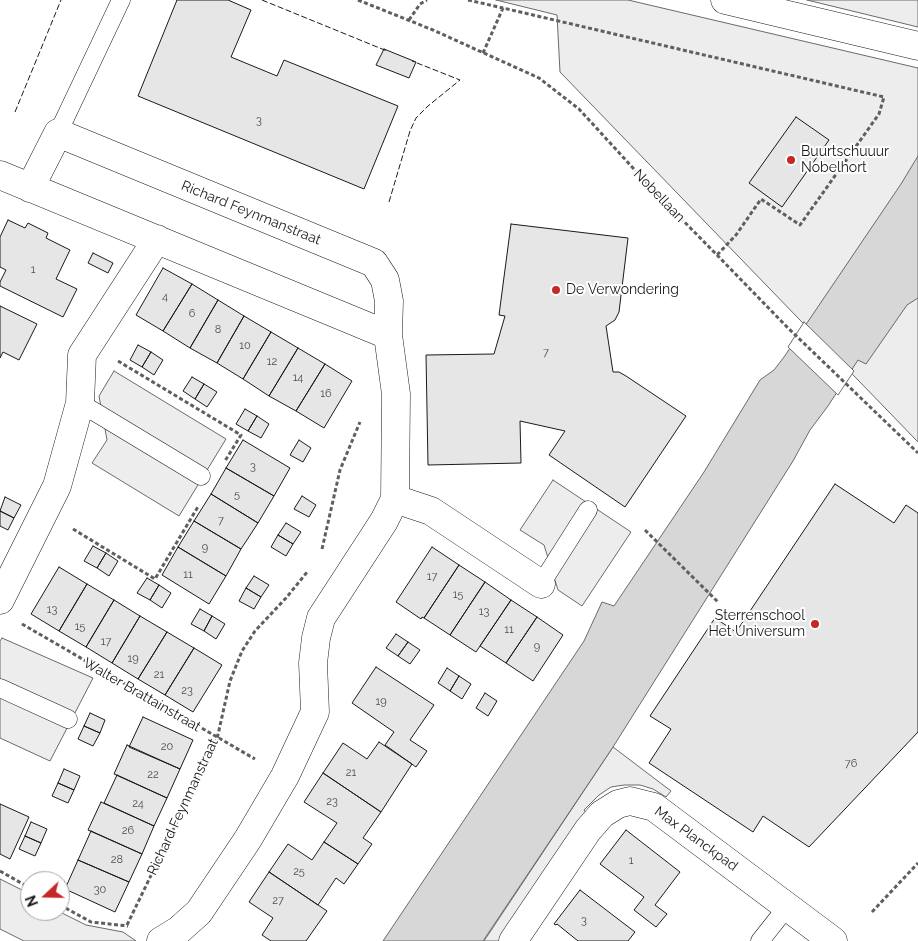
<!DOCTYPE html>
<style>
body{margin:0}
#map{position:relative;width:918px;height:941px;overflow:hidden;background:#fff;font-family:Raleway,sans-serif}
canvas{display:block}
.north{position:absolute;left:20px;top:871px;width:50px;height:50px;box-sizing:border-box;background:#fff;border:1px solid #a3a3a3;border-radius:50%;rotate:249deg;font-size:14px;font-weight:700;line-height:20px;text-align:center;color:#1a1a1a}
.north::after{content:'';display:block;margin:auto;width:18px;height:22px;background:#c62828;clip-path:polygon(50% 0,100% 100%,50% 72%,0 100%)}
</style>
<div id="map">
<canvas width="918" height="941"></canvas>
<div class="north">N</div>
</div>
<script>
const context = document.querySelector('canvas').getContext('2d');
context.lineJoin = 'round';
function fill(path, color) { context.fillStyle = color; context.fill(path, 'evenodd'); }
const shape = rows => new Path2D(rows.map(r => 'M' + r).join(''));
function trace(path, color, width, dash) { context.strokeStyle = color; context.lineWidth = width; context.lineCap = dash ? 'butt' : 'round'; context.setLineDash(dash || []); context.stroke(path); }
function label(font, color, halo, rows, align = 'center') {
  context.font = font + ' Raleway,sans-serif'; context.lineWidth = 4; context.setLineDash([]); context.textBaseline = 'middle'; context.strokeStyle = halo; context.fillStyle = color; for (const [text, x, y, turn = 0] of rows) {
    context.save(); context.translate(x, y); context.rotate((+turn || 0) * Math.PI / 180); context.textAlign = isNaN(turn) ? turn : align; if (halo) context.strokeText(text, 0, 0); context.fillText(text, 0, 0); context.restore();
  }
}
const built = shape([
 [496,0,628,0,918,68,918,442,560,72,557,15,496,0],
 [807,0,918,0,918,27,848,10,807,0],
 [114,371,226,439,179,516,92,463,107,440,99,396,114,371],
 [553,480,631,532,582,606,558,590,544,545,520,530,553,480],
 [2,638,93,678,50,761,0,738,0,641,2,638],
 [613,747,671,791,666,797,653,789,640,785,624,785,611,787,599,795,584,810,587,814,501,941,484,941,613,747],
 [0,879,30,894,30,911,58,911,86,925,123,932,136,941,24,941,0,929,0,879]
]);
const water = shape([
 [918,156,918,298,907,305,866,364,858,360,828,406,810,430,793,461,613,747,483,941,383,941,584,641,602,602,614,606,704,472,760,380,774,370,784,357,901,184,918,156]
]);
const pier = shape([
 [804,322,854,371,838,395,788,347,804,322]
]);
const building = shape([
 [177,0,228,0,251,10,231,57,277,76,284,60,398,106,364,189,138,96,177,0],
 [384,49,416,62,409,78,376,65,384,49],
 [796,117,829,140,782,207,749,183,796,117],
 [8,220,25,228,28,223,48,233,46,238,70,250,56,279,77,289,63,317,0,286,0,282,6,270,0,267,0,237,8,220],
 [511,224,628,238,619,312,615,320,606,326,613,372,619,372,626,376,686,416,625,507,549,455,565,431,520,421,521,463,428,465,426,355,494,354,505,316,499,315,511,224],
 [93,253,113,263,108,273,88,263,93,253],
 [163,268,192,284,163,331,136,315,163,268],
 [192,284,218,300,190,348,163,331,192,284],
 [218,300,244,316,217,363,190,348,218,300],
 [0,306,37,324,19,360,3,352,0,358,0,306],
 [244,316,271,332,243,379,217,363,244,316],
 [271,332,298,348,269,396,243,379,271,332],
 [138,345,151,352,142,367,130,360,138,345],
 [298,348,325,364,296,411,269,396,298,348],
 [151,352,163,360,154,375,142,367,151,352],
 [325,364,352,381,324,428,296,411,325,364],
 [192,377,204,384,195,399,183,391,192,377],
 [204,384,217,392,207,407,195,399,204,384],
 [245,409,257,416,248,431,236,424,245,409],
 [257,416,269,424,261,438,248,431,257,416],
 [243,440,290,468,274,496,226,468,243,440],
 [299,440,311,448,303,462,290,455,299,440],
 [226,468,274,496,258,523,211,494,226,468],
 [835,484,894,523,906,505,918,513,918,732,809,847,763,816,753,832,649,763,671,729,650,716,715,618,736,632,835,484],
 [211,494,258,523,241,549,194,521,211,494],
 [302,496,316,505,309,517,294,509,302,496],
 [5,497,21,505,14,518,0,511,5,497],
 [0,511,14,518,8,530,0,526,0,511],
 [194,521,241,549,226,576,178,547,194,521],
 [286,523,301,532,293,544,278,535,286,523],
 [278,535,293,544,286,556,271,547,278,535],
 [93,546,106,553,97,568,84,561,93,546],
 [178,547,226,576,209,604,162,575,178,547],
 [432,547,459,565,424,618,422,617,421,619,396,602,432,547],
 [106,553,118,561,109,576,97,568,106,553],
 [459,565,485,582,450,635,424,618,459,565],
 [59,567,87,584,59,631,31,614,59,567],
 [254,576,269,585,261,597,246,588,254,576],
 [147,578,159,585,150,600,137,593,147,578],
 [485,582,511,600,476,652,450,635,485,582],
 [87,584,114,600,86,647,59,631,87,584],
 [159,585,171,593,162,608,150,600,159,585],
 [246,588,261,597,254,609,239,601,246,588],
 [114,600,140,616,112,663,86,647,114,600],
 [511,600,537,617,506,663,480,646,511,600],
 [200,609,212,616,204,631,191,624,200,609],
 [140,616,167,632,138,679,112,663,140,616],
 [212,616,225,624,216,639,204,631,212,616],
 [537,617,563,635,533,681,506,663,537,617],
 [167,632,194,648,165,695,138,679,167,632],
 [396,634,408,642,398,656,386,648,396,634],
 [408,642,420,650,410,664,398,656,408,642],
 [194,648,222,665,193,712,165,695,194,648],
 [376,667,434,705,410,740,427,751,416,767,385,745,394,732,352,703,376,667],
 [447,668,459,676,450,691,438,683,447,668],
 [459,676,471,684,462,699,450,691,459,676],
 [485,693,497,701,488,716,476,708,485,693],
 [90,713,105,720,100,733,84,726,90,713],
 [143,717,193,740,180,769,129,747,143,717],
 [84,726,100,733,93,746,78,739,84,726],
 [379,742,412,764,381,812,323,773,343,743,367,759,379,742],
 [127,745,180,769,167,798,114,774,127,745],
 [64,769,80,776,74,790,58,783,64,769],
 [323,773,381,812,363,838,372,844,358,864,324,842,337,823,304,802,323,773],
 [117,775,167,798,154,826,104,803,117,775],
 [58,783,74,790,68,803,52,796,58,783],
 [101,802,154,826,142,854,88,830,101,802],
 [0,804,29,817,10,859,0,854,0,804],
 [31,822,47,829,41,843,25,836,31,822],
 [626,830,680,872,655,905,667,914,656,927,634,910,644,897,600,864,626,830],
 [91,831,142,854,129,882,78,860,91,831],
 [25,836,41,843,35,856,19,849,25,836],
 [324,842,358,864,344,884,336,878,318,905,269,872,288,844,312,860,324,842],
 [78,860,129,882,115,912,65,889,78,860],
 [269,872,327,911,306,941,271,941,262,935,273,918,249,902,269,872],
 [580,890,635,932,628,941,578,941,557,924,556,925,554,924,580,890]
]);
const path = shape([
 [358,0,433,30,539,78,579,109,655,192,717,255,788,328,918,453],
 [468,0,503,8],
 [409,20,420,4,427,0],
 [483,53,503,8,884,97,879,114,800,225,761,199,736,235,717,255],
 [118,361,241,435,225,461],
 [73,529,155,579,199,505],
 [645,530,718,602],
 [322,549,340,470,360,422],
 [22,624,255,759],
 [0,871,30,888],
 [60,905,91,922,128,926],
 [872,912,918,863],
 [127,925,217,739,230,681,242,651,255,631,286,598,308,571]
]);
const service = shape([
 [58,133,121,0],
 [80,403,201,476],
 [541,584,588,510],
 [0,688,68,719],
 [760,941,787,907]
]);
const minor = shape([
 [0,175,388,335],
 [30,188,58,133,374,263,385,280,389,301,388,335,396,394,395,499,384,521,321,618,316,638,313,663,315,712,285,776,248,839,199,912,179,930,161,941],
 [395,499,431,511,541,584],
 [0,600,57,486,80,403,82,355,157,239],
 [513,941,588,830,602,814,618,804,630,801,654,807,833,941]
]);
const tertiary = shape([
 [725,0,918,46]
]);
const fence = shape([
 [262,0,387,51],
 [15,112,61,0],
 [389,202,410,131,416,118,428,106,460,80,412,61]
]);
const markers = [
 [791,160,5,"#c62828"],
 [556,290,5,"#c62828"],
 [815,624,5,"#c62828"]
];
const numberNames = [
 ["3",259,121],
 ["1",33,270],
 ["4",165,297],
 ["6",192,314],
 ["8",218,330],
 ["10",245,346],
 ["7",546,353],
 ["12",272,362],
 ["14",298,378],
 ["16",326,394],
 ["3",253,467],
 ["5",237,495],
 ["7",221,521],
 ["9",205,548],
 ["11",188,575],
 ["17",432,577],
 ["15",458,595],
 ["13",52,610],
 ["13",484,612],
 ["15",80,627],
 ["11",509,630],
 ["17",106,642],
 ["9",537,647],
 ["19",133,659],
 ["21",159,675],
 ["23",187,691],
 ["19",381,702],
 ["20",167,747],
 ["76",851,764],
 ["21",351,773],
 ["22",153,775],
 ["23",332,802],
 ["24",138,804],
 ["26",128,831],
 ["28",117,860],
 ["1",631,861],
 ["25",299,872],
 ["30",100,890],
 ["27",278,901],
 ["3",584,921]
];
const poiNames = [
 ["Buurtschuuur",801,152],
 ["Nobelhort",801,168],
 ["De Verwondering",566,290],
 ["Sterrenschool",805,616,"right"],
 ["Het Universum",805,632,"right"]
];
const streetNames = [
 ["Nobellaan",659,196,46],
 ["Richard Feynmanstraat",251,213,22],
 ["Walter Brattainstraat",142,695,30],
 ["Richard Feynmanstraat",183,807,-65],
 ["Max Planckpad",696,839,36]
];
fill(built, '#ededed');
trace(built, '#6a6a6a', 1);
fill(water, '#d7d7d7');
trace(water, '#6a6a6a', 1);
fill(pier, '#fff');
trace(pier, '#6a6a6a', 1);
fill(building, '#e6e6e6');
trace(building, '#1a1a1a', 1);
trace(service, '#1a1a1a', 19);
trace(minor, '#1a1a1a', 29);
trace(tertiary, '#1a1a1a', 29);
trace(path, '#5f5f5f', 3, [4, 2.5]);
trace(service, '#fff', 18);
trace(minor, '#fff', 28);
trace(tertiary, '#fff', 28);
trace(fence, '#1a1a1a', 1, [6, 2.5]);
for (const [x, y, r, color] of markers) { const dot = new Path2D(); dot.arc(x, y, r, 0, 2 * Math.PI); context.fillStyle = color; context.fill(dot); trace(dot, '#fff', 2); }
label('11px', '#4d4d4d', null, numberNames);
label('14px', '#1a1a1a', '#fff', poiNames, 'left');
label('14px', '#1a1a1a', '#fff', streetNames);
</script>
